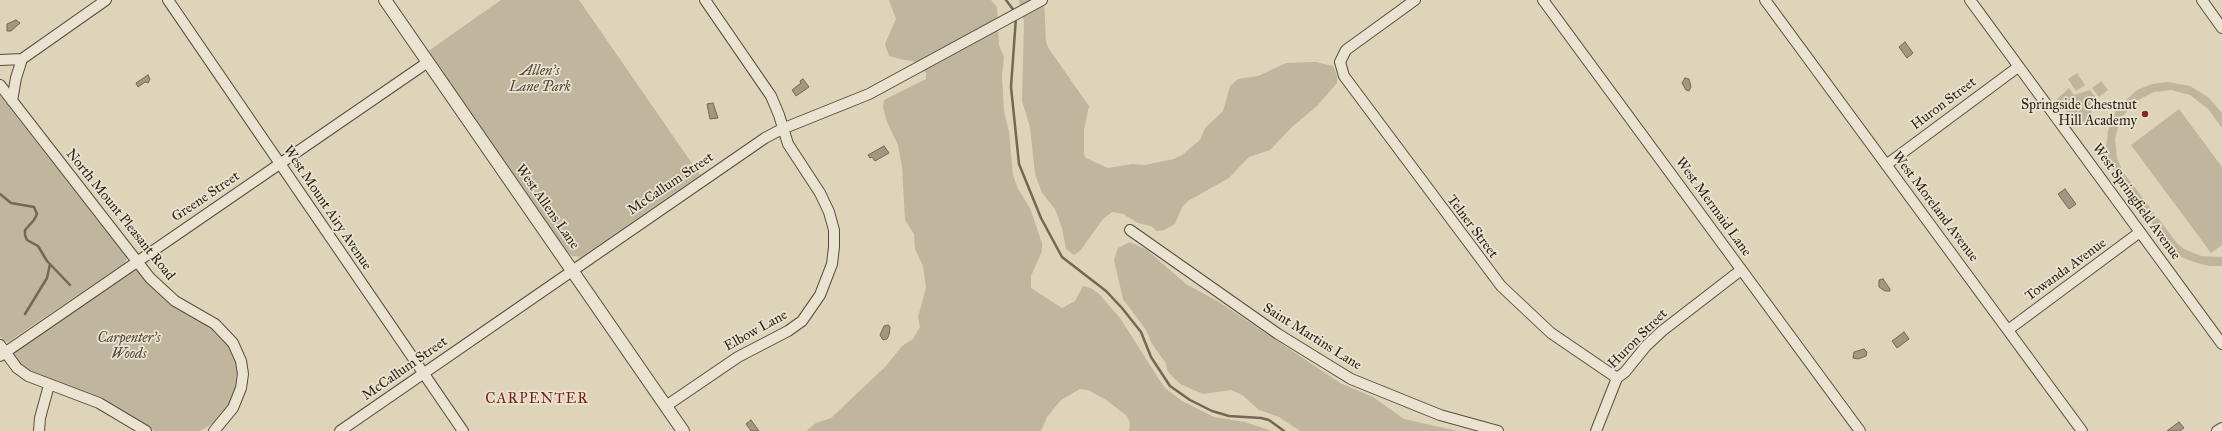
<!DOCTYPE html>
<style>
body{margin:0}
canvas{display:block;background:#ded4b9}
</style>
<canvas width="2222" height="431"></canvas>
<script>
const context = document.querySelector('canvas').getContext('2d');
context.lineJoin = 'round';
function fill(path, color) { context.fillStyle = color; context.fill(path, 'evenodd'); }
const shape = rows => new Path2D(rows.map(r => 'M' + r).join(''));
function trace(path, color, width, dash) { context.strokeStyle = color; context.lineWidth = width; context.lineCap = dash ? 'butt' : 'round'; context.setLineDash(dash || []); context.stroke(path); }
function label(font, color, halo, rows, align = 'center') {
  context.font = font + ' "IM FELL Great Primer",serif'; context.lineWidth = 3.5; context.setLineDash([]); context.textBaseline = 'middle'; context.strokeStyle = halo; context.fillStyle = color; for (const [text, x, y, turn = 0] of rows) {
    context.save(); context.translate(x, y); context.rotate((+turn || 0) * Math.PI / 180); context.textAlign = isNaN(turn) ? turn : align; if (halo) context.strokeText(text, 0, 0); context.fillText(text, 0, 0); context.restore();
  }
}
const green = shape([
 [501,0,579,0,700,175,581,257,572,256,564,249,427,52],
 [889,0,991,0,997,7,999,45,1004,57,1002,76,1004,111,1009,132,1013,175,1018,189,1030,208,1042,243,1042,251,1031,276,1031,288,1062,308,1075,301,1083,286,1091,288,1100,295,1120,318,1164,387,1182,401,1214,417,1245,422,1272,431,1129,431,1130,423,1127,416,1106,400,1088,390,1080,389,1061,400,1047,417,1041,431,806,431,816,423,831,418,886,366,902,346,913,339,920,327,918,317,926,288,923,266,915,249,914,234,905,220,902,167,898,145,887,122,883,107,884,100,926,79,926,73,913,61,904,60,889,56,885,44,896,19],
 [1019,0,1044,0,1046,42,1049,49,1089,106,1084,130,1084,155,1086,158,1108,168,1132,164,1145,165,1174,159,1182,155,1200,140,1205,128,1223,111,1230,86,1238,79,1258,76,1286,63,1316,62,1333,66,1337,76,1337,83,1317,106,1293,126,1270,150,1249,157,1229,178,1188,201,1182,207,1175,224,1164,230,1157,231,1151,226,1138,223,1123,214,1112,212,1103,219,1080,251,1074,255,1066,249,1062,228,1055,209,1042,193,1035,174,1030,127,1022,101,1024,22],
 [2077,73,2085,85,2076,91,2068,79],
 [2101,81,2108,90,2099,97,2092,88],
 [2168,82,2190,86,2208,97,2222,113,2222,128,2208,109,2190,95,2171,90,2154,92,2134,102,2120,120,2115,139,2117,158,2123,172,2177,243,2184,249,2201,256,2222,257,2222,266,2209,266,2197,263,2183,258,2172,249,2119,181,2109,162,2106,147,2108,131,2117,108,2137,90,2152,84],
 [2069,88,2074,95,2090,90,2097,99,2089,118,2078,126,2057,99],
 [0,92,127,258,125,263,8,342,3,341,0,336],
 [2179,109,2222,167,2222,245,2211,253,2131,145],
 [1130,242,1147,250,1186,284,1219,302,1340,383,1373,397,1404,419,1458,431,1300,431,1279,417,1259,410,1242,395,1231,390,1203,394,1180,384,1168,372,1165,362,1152,344,1146,330,1123,299,1114,260,1118,248],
 [137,270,167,299,218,331,227,341,235,357,238,376,233,401,217,421,200,431,155,431,120,410,32,374,19,364,13,356,16,351,133,271]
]);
const water = shape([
 [16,20,20,23,11,31,7,31,7,24,16,20],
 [1905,42,1913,53,1907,58,1899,47,1905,42],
 [148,75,150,79,148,83,145,82,138,87,136,83,148,75],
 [1685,78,1689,79,1691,87,1689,91,1686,90,1682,83,1685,78],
 [803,79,809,87,796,96,792,90,801,83,800,81,803,79],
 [713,103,718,118,710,119,707,104,713,103],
 [884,146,889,153,875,161,872,157,870,158,868,155,884,146],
 [2065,189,2076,204,2069,209,2058,194,2065,189],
 [1883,279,1890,289,1890,291,1885,291,1879,287,1879,280,1883,279],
 [888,325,890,327,889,335,887,339,883,340,880,335,884,326,888,325],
 [1904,332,1909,339,1897,348,1892,341,1904,332],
 [1864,349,1867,352,1866,356,1858,359,1853,358,1854,352,1864,349],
 [751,420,759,431,751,431,746,424,751,420],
 [2179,422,2184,428,2180,431,2167,431,2179,422]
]);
const stream = shape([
 [1006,0,1015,12],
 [1016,17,1011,87,1019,164,1041,218,1062,257,1106,291,1122,308,1141,332,1151,357,1170,386,1190,400,1212,411,1229,416,1261,418,1269,420,1284,431],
 [0,194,11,203,34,207,37,214,34,220,25,230,25,235,27,240,38,246,47,261,70,285],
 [25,314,47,278,50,264]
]);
const minor = shape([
 [168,0,463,431],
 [1415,0,1346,50,1340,62,1344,76,1501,286,1551,333,1617,378],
 [1543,0,1860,431],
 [1765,0,2082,431],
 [1970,0,2222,344],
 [2202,0,2222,28],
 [0,60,22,59,106,0],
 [0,85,150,278,175,301,215,324,233,343,241,361,243,374,241,388,233,408,214,431],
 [12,101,16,78,22,59],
 [1886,165,2018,67],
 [1130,230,1278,334,1351,379,1440,415,1498,431],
 [2008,330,2140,232],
 [0,345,17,368,28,376,99,403,146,431],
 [0,356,428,62],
 [666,406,738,357,788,331,802,321,820,295,832,264,834,247,834,230,829,212,820,193,788,144,779,115,771,96,705,0],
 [39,431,40,418,49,385],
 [340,431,765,138,782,129,869,94,1042,0],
 [1596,431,1617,378,1625,372,1646,346,1662,331,1741,270],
 [2217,431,2222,428]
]);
const tertiary = shape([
 [385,0,683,431]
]);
const markers = [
 [2145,114,4,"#8f2418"]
];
const parkNames = [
 ["Allen's",540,72],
 ["Lane Park",540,88],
 ["Carpenter's",129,339],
 ["Woods",129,355]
];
const streetNames = [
 ["Huron Street",1944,104,-37],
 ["McCallum Street",671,184,-34],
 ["Greene Street",206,197,-34],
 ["West Springfield Avenue",2136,202,54],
 ["West Allens Lane",547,207,55],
 ["West Mermaid Lane",1713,207,54],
 ["West Moreland Avenue",1935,207,53],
 ["West Mount Airy Avenue",327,208,56],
 ["North Mount Pleasant Road",120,215,51],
 ["Telner Street",1472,227,53],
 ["Towanda Avenue",2066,270,-36],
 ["Elbow Lane",756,331,-29],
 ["Saint Martins Lane",1312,337,32],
 ["Huron Street",1638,339,-45],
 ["McCallum Street",405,369,-35]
];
const poiNames = [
 ["Springside Chestnut",2137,106],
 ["Hill Academy",2137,122]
];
const neighbourhoodNames = [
 ["CARPENTER",537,399]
];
fill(green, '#c0b69d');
fill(water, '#a29781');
trace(water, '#736855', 1);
trace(stream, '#736855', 2.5);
trace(minor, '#594e3c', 12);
trace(tertiary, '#594e3c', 14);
trace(minor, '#eae3d2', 10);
trace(tertiary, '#eae3d2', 12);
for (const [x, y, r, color] of markers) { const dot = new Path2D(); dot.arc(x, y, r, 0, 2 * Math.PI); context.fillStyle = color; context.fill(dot); trace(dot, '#eae3d2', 1.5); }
label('italic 14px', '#524736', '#eae3d2', parkNames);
label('14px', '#2d2213', '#eae3d2', streetNames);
label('14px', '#2d2213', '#eae3d2', poiNames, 'right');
context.letterSpacing = '1px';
label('15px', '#7a1f14', '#eae3d2', neighbourhoodNames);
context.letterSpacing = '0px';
</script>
